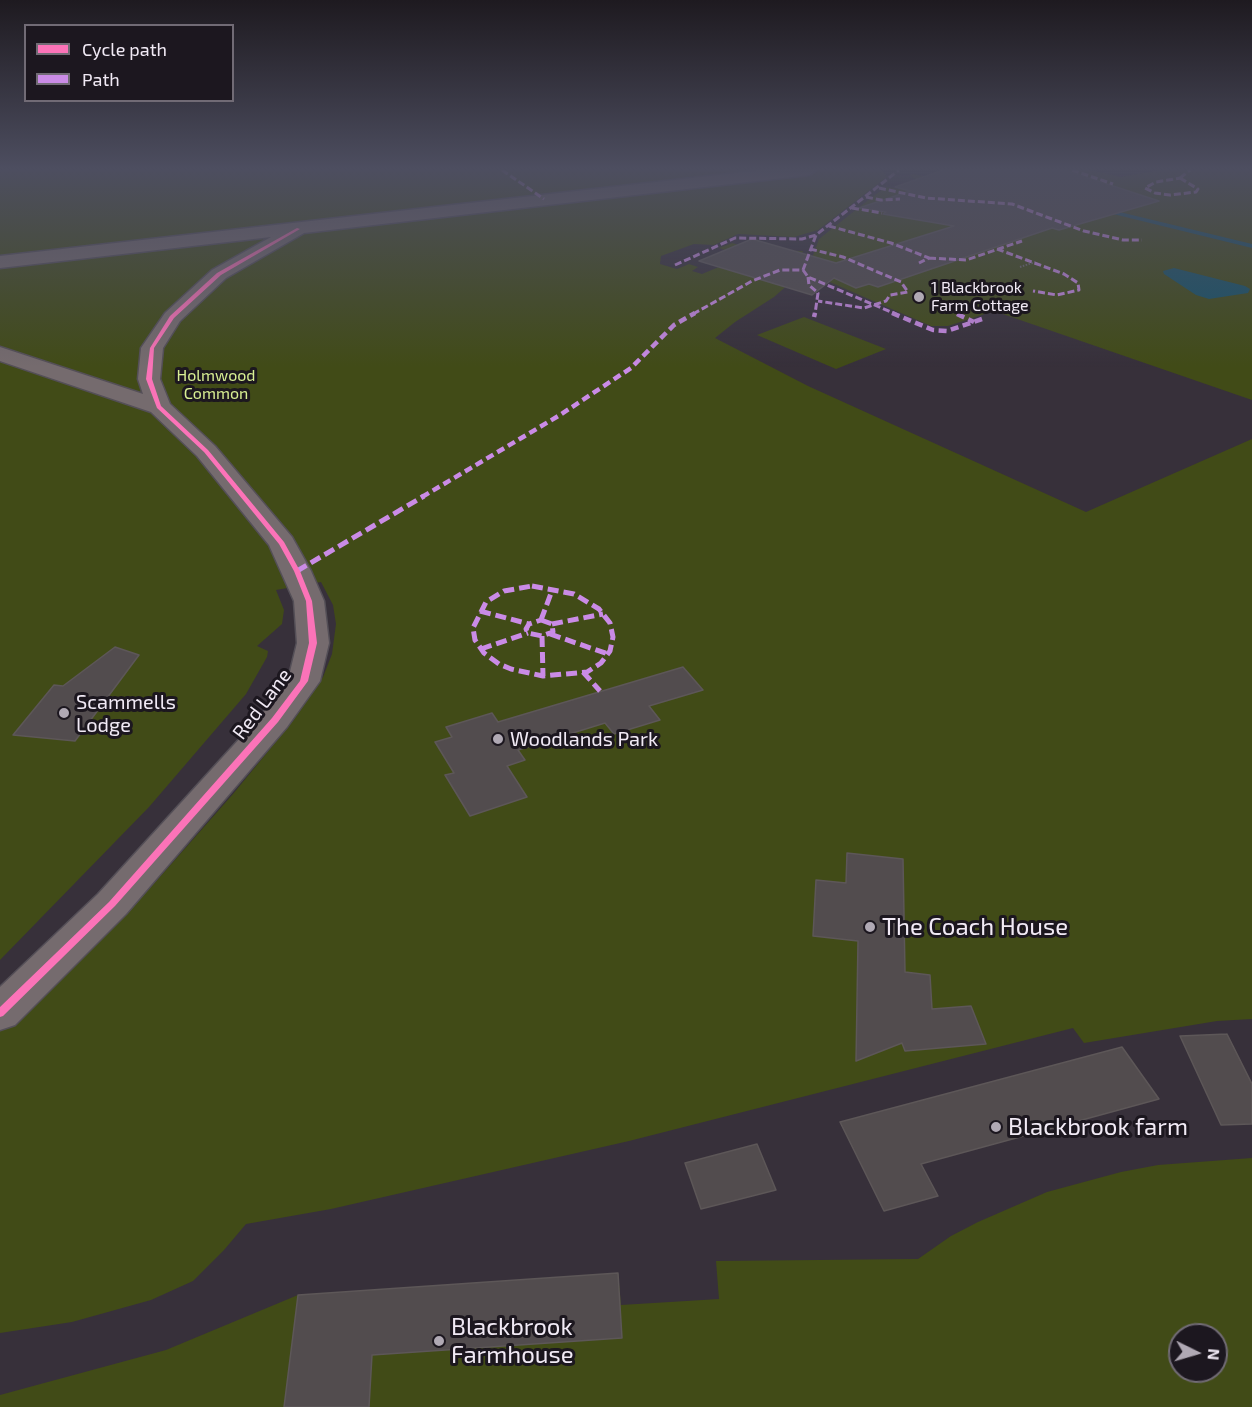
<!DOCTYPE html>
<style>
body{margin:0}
#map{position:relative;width:1252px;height:1407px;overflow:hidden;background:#37303a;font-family:"Exo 2",sans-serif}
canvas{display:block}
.legend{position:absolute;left:24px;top:24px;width:210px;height:78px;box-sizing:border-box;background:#1c171f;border:2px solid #716b75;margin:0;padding:8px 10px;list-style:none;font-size:18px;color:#f1eaf5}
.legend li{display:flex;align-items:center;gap:12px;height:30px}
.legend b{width:30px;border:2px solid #716b75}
.north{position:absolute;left:1168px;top:1323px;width:60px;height:60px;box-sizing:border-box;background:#1c171f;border:2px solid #716b75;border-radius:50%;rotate:95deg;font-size:16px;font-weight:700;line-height:24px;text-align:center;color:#f1eaf5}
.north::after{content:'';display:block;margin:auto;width:21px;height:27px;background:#b0a9b4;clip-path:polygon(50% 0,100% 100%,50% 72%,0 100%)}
</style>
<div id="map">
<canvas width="1252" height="1407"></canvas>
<ul class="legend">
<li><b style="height:8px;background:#fb73b8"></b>Cycle path</li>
<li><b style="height:8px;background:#ca8be6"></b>Path</li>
</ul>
<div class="north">N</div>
</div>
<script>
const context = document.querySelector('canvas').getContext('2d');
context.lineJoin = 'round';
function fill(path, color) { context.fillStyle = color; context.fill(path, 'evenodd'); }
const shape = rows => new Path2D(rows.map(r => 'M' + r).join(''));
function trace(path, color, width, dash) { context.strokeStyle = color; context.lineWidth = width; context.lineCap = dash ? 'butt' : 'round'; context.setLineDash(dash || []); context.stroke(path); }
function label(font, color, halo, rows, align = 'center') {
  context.font = font + ' "Exo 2",sans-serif'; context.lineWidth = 6; context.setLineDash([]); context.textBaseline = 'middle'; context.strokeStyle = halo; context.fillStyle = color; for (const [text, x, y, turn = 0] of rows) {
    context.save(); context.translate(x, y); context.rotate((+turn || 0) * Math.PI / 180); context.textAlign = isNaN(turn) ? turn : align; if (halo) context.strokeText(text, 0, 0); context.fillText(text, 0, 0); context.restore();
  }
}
const green = shape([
 [0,170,882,170,887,177,818,230,794,237,738,234,714,245,694,244,661,256,660,264,677,269,689,264,698,267,692,271,702,274,731,262,727,251,719,248,732,243,756,250,803,251,797,268,799,275,774,297,735,322,715,338,808,386,1086,512,1252,439,1252,1019,1217,1021,1084,1043,1073,1028,629,1141,331,1209,246,1224,224,1250,193,1281,151,1300,72,1322,0,1333,0,1030,86,953,151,887,233,794,293,721,323,677,332,654,336,624,333,605,321,582,276,590,284,610,282,624,257,646,268,651,267,657,246,694,149,807,0,960],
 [945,170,1091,170,1121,177,1159,170,1252,170,1252,400,994,311,948,326,931,326,811,274,808,269,819,239,872,197,886,187,908,190,925,182,913,178,910,175,914,174,938,180],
 [804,317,886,349,836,369,757,335],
 [1252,1158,1252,1407,0,1407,0,1395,166,1350,298,1295,618,1273,621,1305,719,1299,716,1261,918,1259,951,1236,978,1222,1047,1192,1121,1172,1158,1165],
 [1180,1335,1216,1335,1216,1371,1180,1371]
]);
const water = shape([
 [1174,268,1245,286,1250,289,1248,293,1209,299,1196,295,1164,274,1163,271]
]);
const stream = shape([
 [1103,208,1252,244,1252,248,1101,211,1100,210,1103,208]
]);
const building = shape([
 [943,170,1064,170,1159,201,1059,230,1052,228,878,287,869,284,856,288,834,278,812,295,699,261,752,239,836,263,954,226,883,214,886,212,859,208,910,191,895,187,943,170],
 [115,647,139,655,75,741,13,735,54,685,63,686,115,647],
 [683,667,703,690,649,706,660,720,614,734,605,723,518,750,525,760,507,766,527,797,470,816,445,775,454,773,435,742,452,737,446,727,492,713,498,722,683,667],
 [847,853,903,859,905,972,930,975,932,1009,971,1006,986,1044,905,1051,902,1043,856,1061,858,941,813,936,816,880,846,883,847,853],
 [1227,1034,1252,1084,1252,1124,1221,1125,1180,1036,1227,1034],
 [1122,1047,1159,1099,921,1164,938,1196,884,1211,840,1122,1122,1047],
 [757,1144,776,1190,701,1209,685,1163,757,1144],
 [618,1273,622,1338,372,1355,369,1407,284,1407,298,1295,618,1273]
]);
const path = shape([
 [1020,267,1035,262]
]);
const tertiary = shape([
 [763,170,817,170,809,175,304,233,226,278,180,321,163,348,160,379,170,404,215,446,292,537,311,571,324,601,329,643,320,681,287,727,126,914,15,1025,0,1030,0,987,98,894,263,713,288,680,297,643,294,601,269,545,197,456,151,412,0,361,0,347,143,394,138,379,141,348,165,313,212,270,271,237,0,268,0,256,763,170]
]);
const quietFar2 = shape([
 [502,170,544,199],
 [1072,170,1113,184],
 [1180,178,1198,189,1196,192,1170,195,1155,193,1145,188,1156,182,1180,178],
 [1180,178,1190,170],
 [879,188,926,198,1012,204,1084,231,1123,240,1142,240],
 [866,197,881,200,900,199],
 [852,208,882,213],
 [829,226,891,243,929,258,919,263],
 [810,249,843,257,901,282,908,292,890,295,886,301,864,308,818,301],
 [997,249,1064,274,1078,283,1079,290,1057,295,1033,291],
 [929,258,966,260,1022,241],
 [675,265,735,238,802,239,816,235],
 [803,270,808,277,896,314],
 [803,270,816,235,899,170],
 [808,277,809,285,818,293,815,314],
 [693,314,752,281,780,270,803,270]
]);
const quietFar1 = shape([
 [892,313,933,330,947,331,982,319],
 [957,314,974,322],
 [814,317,815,313],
 [422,497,560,415,631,368,674,325,695,313]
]);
const quiet = shape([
 [297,571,424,496],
 [532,586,574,594,599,609,610,623,613,637,610,651,601,663,587,672,543,676,511,669,499,664,484,653,475,640,473,628,486,602,504,591,532,586],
 [480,611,529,624],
 [541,620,552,624,553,632,542,636,528,633,526,629,529,624,541,620],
 [541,620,553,588],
 [552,624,603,614],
 [550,634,608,654],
 [542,636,543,676],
 [481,649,528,633],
 [583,672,600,691]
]);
const cycleway = shape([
 [297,228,300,229,221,275,174,318,154,348,152,379,161,406,208,450,284,542,300,571,312,601,317,643,308,681,278,722,115,906,3,1016,0,1017,0,1007,109,902,272,718,300,681,309,643,306,601,294,571,279,544,204,452,157,408,146,379,150,348,170,316,217,273,297,228]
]);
const markers = [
 [919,297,6,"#b0a9b4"],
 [64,713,6,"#b0a9b4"],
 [498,739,6,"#b0a9b4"],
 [870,927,6,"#b0a9b4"],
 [996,1127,6,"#b0a9b4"],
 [439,1341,6,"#b0a9b4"]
];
const farPoinames = [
 ["1 Blackbrook",931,288],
 ["Farm Cottage",931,306]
];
const farParknames = [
 ["Holmwood",216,376],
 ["Common",216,394]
];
const poiNames = [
 ["Scammells",76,702],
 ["Lodge",76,725],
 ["Woodlands Park",510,739]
];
const streetNames = [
 ["Red Lane",262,704,-53]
];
const nearPoinames = [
 ["The Coach House",882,927],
 ["Blackbrook farm",1008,1127],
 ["Blackbrook",451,1327],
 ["Farmhouse",451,1355]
];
fill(green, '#414b17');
fill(water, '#155266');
fill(stream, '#155266');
fill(building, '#524c4e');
trace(building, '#5d5758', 1.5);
trace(tertiary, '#544f57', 3);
trace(path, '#726b70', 2, [1.5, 1.5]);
fill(tertiary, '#756b6e');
trace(quietFar2, '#ca8be6', 3, [7, 3]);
trace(quietFar1, '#ca8be6', 4.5, [8, 4.5]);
trace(quiet, '#ca8be6', 5, [11, 5]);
fill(cycleway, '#fb73b8');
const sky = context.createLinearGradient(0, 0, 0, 367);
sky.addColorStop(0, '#1e1a20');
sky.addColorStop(0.46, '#4d4e60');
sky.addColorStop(1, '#4d4e6000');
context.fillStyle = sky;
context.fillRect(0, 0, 1252, 367);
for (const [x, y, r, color] of markers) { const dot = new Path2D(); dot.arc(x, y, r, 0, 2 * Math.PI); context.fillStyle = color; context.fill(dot); trace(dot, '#1c171f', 2); }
label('16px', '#f1eaf5', '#1c171f', farPoinames, 'left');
label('16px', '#d9f093', '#1c171f', farParknames);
label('20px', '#f1eaf5', '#1c171f', poiNames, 'left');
label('20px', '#f1eaf5', '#1c171f', streetNames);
label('24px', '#f1eaf5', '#1c171f', nearPoinames, 'left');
</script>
